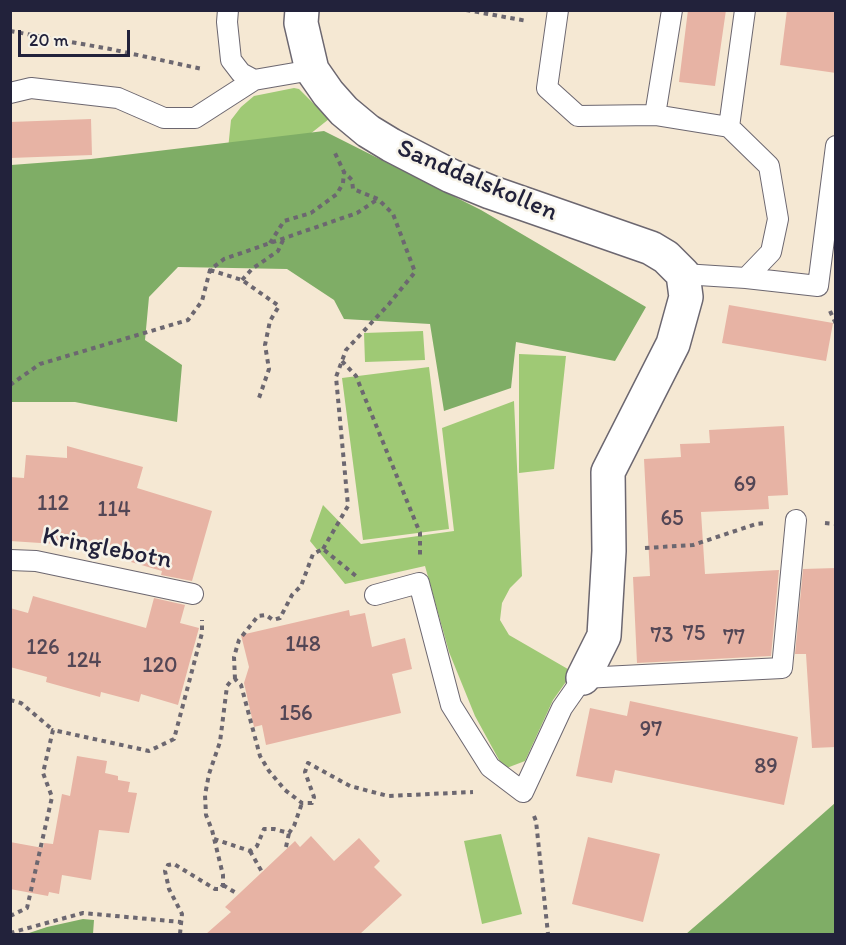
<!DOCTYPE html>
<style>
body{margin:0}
#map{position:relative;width:846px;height:945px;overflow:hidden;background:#f5e8d3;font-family:Itim,sans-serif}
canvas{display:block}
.frame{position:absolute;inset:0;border:12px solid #22223b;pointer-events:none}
.scale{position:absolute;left:18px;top:30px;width:112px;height:27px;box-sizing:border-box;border:3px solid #22223b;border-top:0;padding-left:8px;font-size:18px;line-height:21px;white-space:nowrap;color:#22223b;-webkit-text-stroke:4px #f7f3e8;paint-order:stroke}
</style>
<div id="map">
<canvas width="846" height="945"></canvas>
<div class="frame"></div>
<div class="scale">20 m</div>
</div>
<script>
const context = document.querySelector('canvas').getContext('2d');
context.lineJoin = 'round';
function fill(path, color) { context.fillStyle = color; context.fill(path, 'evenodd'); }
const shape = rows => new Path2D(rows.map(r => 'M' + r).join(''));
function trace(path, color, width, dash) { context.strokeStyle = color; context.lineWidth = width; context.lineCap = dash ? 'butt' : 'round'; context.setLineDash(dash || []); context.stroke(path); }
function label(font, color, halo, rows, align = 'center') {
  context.font = font + ' Itim,sans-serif'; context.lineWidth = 5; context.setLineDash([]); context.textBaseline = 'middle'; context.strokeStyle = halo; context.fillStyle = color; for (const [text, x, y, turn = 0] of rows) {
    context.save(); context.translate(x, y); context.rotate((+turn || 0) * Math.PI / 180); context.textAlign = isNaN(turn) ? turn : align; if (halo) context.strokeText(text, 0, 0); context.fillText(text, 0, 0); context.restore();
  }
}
const green = shape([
 [294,88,299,89,329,119,295,146,227,159,231,120,241,107,254,96],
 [423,331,425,360,365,362,364,333],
 [519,354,566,356,554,469,519,473],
 [429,367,449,529,363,540,342,378],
 [514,401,522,576,510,588,502,603,500,620,509,635,573,672,553,700,525,761,504,769,475,716,449,652,425,566,345,584,310,541,323,505,361,544,454,531,442,428],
 [501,834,522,914,482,924,464,841]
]);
const forest = shape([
 [324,131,481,210,646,307,615,361,516,342,511,388,444,411,430,324,344,319,334,300,287,269,178,267,149,297,145,340,182,365,177,422,75,402,11,402,11,165,91,159],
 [835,803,835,934,686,934,722,903],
 [83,919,94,920,93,934,26,934,47,927]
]);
const building = shape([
 [688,10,726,10,715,86,679,82],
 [787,10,836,10,836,73,780,65],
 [91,119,92,155,10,158,10,122],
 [729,305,833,323,826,361,722,343],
 [784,426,788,495,768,496,769,509,701,512,705,574,779,570,771,656,637,663,633,577,650,576,644,459,681,457,680,444,710,443,709,430],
 [67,446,143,467,137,488,212,511,192,581,161,575,162,571,131,562,132,558,61,537,56,544,10,541,10,477,24,478,26,455,67,458],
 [836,568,836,747,812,748,806,654,795,654,803,569],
 [33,596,146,628,154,598,185,605,180,623,199,628,178,705,141,694,139,702,101,692,100,697,46,682,47,677,10,667,10,608,28,613],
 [349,610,350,616,365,613,372,647,405,638,412,669,392,674,401,713,266,745,262,725,254,727,244,683,249,667,241,635],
 [630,701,798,737,784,805,615,770,612,783,576,776,590,708,627,716],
 [77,756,107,761,105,773,118,776,118,780,130,782,128,792,137,793,129,833,99,830,91,880,62,875,59,894,49,892,48,896,10,889,10,842,43,848,44,843,53,844,62,794,70,796],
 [311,836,334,861,359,838,380,861,374,867,402,895,360,934,206,934,231,912,225,907,295,841,300,847],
 [588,837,660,854,643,922,572,904]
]);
const path = shape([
 [466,10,527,21],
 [10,31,110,49,202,69],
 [270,243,284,221,311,213,337,194,343,183,344,172],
 [210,270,242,280,279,306,270,321,265,345,269,369,259,398],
 [242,280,252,269,278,251,284,238],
 [830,311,836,324],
 [342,361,356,376,420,533,420,555],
 [10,385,40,364,188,320,202,301,210,270,224,259,357,213,378,199],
 [825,523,836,524],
 [645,548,693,545,756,524,766,523],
 [323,549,348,506,336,377,346,350,389,304,415,272,393,214,378,199,353,189,352,180,344,172,334,151],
 [235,679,234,657,239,640,258,616,266,615,273,620,280,618,292,595,301,586,313,554,323,549,356,576],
 [10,700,21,703,53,730],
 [534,816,536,821,548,934],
 [214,839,250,851,257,846,264,829,274,829,289,833,294,826,302,803],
 [286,847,289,833],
 [250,851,262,872],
 [223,885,236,893],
 [10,916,27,908,52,797,43,773,53,730,149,751,174,739,202,633,202,620],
 [10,933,83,913,181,922],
 [180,934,182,914,169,889,165,871,168,865,174,864,215,889,220,889,223,885,223,875,212,830,206,815,205,795,209,774,220,742,227,686,231,681,235,679,241,685,260,756,269,771,285,790,302,803,312,803,314,797,305,772,308,763,350,786,388,796,473,792]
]);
const lane = shape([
 [228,10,227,22,231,60,241,73,254,80],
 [558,10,547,88,578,116,655,115,729,127,769,166,778,219,771,252,746,278,683,274],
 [10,93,31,88,118,98,164,118,195,118,254,80,312,70],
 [655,115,672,10],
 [729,127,745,10],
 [746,278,818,286,836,146],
 [10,560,36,561,193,594],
 [375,595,419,583,451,705,490,767,523,792,562,708,583,678,782,668,796,520]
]);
const street = shape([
 [302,10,301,23,312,70,328,93,344,111,368,131,391,145,451,176,490,192,651,248,666,257,683,274,686,297,673,344,608,472,609,551,604,636,583,678]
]);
const numberNames = [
 ["69",745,485],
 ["112",53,504],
 ["114",114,510],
 ["65",672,519],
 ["75",694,634],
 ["73",662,636],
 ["77",734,638],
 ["148",303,645],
 ["126",43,648],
 ["124",84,661],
 ["120",160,666],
 ["156",296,714],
 ["97",651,730],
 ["89",766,767]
];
const streetNames = [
 ["Sanddalskollen",477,181,23],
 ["Kringlebotn",107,549,11]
];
fill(green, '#9fc975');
fill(forest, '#7fad66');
fill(building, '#e7b3a4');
trace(lane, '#6c6770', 22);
trace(street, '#6c6770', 36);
trace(path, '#6c6770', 4, [4.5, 4.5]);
trace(lane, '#fff', 20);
trace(street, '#fff', 33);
label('22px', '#534655', null, numberNames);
label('26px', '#22223b', '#f7f3e8', streetNames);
</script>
